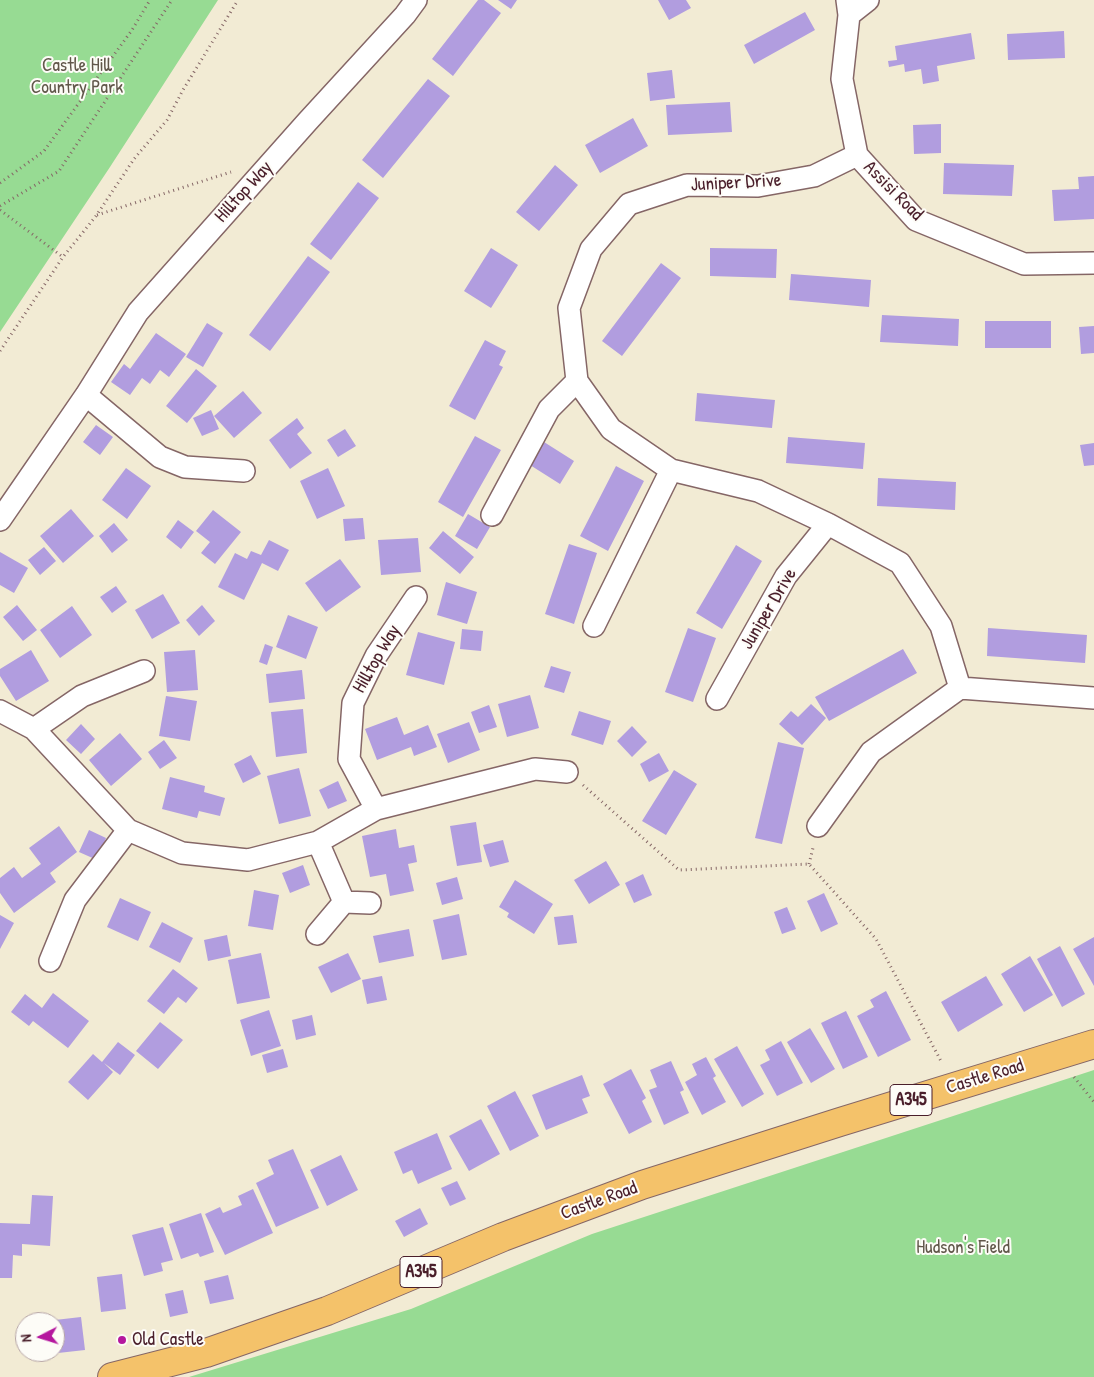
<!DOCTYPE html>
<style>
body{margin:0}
#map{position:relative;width:1094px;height:1377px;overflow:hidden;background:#f2ebd4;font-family:"Patrick Hand",sans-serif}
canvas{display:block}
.north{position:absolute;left:15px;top:1312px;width:50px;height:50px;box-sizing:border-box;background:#fdfcf7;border:1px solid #b5a4a5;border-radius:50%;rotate:265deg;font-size:14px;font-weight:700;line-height:20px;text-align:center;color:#4a1f2b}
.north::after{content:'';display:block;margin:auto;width:18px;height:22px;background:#b5179e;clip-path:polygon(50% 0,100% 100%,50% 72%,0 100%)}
</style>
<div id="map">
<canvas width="1094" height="1377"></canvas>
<div class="north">N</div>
</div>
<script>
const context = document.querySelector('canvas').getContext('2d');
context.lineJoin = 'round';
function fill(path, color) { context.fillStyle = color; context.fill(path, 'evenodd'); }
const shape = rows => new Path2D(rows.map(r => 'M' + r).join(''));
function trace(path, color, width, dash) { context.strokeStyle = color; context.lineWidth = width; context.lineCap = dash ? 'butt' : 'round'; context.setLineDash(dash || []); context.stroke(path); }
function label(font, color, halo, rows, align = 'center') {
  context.font = font + ' "Patrick Hand",sans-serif'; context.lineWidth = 4; context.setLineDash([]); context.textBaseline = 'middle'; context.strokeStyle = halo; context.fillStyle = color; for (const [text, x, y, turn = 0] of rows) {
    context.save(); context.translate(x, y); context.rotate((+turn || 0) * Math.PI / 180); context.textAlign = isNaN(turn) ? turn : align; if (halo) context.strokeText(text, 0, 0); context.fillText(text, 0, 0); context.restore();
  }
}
const green = shape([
 [0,0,218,0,110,167,0,332],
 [1094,1070,1094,1377,189,1377,411,1309,592,1234]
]);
const building = shape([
 [478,0,484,0,501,13,453,76,432,59],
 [498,0,517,0,511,9],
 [658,0,686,0,691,8,669,20],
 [805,12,815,30,754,64,744,45],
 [1064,31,1065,58,1008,60,1007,34],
 [971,33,975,59,937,66,939,81,923,84,921,69,905,72,904,64,889,67,888,61,897,60,895,46],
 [672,70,675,98,650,101,647,73],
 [428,79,450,96,383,178,362,160],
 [730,102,732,132,668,135,666,105],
 [633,118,648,146,600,173,585,145],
 [941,124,941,153,914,154,913,125],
 [944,163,1014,165,1012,196,943,194],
 [555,165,578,185,539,231,516,212],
 [1094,176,1094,219,1054,221,1052,190,1079,189,1078,177],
 [358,182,379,198,331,260,310,244],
 [491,248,518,265,491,308,464,291],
 [710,248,777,249,776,278,710,276],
 [308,256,330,272,270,351,249,335],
 [661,263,681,278,622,356,602,341],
 [791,274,871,280,869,307,789,300],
 [882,315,959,319,958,346,880,342],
 [985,321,1051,321,1051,348,985,348],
 [207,323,223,333,203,367,186,357],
 [1094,326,1094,353,1081,354,1079,327],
 [156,333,186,354,169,377,160,370,150,384,142,378,130,395,111,382,124,364,130,369],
 [485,340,506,351,499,365,503,367,475,420,449,406],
 [196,369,217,386,187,423,166,406],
 [243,391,262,413,234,438,214,416],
 [697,393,775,400,772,428,695,421],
 [211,410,219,429,202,436,193,418],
 [297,418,304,428,297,434,312,453,290,469,269,440],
 [96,425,113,437,100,455,83,442],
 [345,429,356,446,338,457,327,440],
 [475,436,501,450,463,517,438,502],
 [788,437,865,443,863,469,786,463],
 [544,442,574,461,560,484,530,465],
 [1094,443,1094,465,1084,466,1080,445],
 [616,466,644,481,608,551,580,536],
 [126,468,151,486,127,519,102,500],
 [328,468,345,506,317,519,300,481],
 [878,478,956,482,955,510,877,506],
 [71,509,94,536,63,563,40,536],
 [213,510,241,532,215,564,201,553,210,542,196,531],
 [468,514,490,527,477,549,455,536],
 [363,518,365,539,345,541,343,519],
 [178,520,194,532,181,549,166,537],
 [114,523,128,540,112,553,99,536],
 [443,531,474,557,460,574,429,548],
 [418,538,421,572,381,575,378,540],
 [269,540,289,550,278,571,262,563,244,600,218,587,235,553,247,559,251,551,261,555],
 [569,544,597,553,574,624,545,614],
 [736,545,762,561,722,629,696,613],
 [44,547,56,561,40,575,28,560],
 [0,552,28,568,14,593,0,585],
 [340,559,361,587,326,612,305,583],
 [446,582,477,592,467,624,437,615],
 [116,586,127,602,112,613,100,597],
 [163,594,180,623,152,639,135,610],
 [17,605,37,630,23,641,3,617],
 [202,605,215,621,199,636,186,620],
 [72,606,92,635,60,658,40,630],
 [288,615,318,627,306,659,276,647],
 [688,628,716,638,693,702,665,692],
 [988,628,1087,635,1085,663,987,656],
 [462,629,483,631,481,651,460,649],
 [418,632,455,642,444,685,406,675],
 [265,644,273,647,267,665,259,662],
 [903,649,917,673,829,721,815,697],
 [31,650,49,681,16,701,0,676,0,669],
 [195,650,198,690,167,692,164,652],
 [551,666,571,672,564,693,544,687],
 [302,670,305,699,269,703,266,674],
 [530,695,539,728,507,737,498,704],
 [166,696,197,701,190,741,159,736],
 [811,704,826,718,802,745,779,724,791,711,798,717],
 [489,705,497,727,479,733,471,712],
 [303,709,307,753,276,757,271,712],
 [579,711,611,721,603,745,571,735],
 [397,717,404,735,428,725,437,747,414,756,411,747,377,760,365,729],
 [469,722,480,750,448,763,437,734],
 [81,724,95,739,81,754,66,740],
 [632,726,647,742,632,757,617,741],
 [120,733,142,759,111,786,89,760],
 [164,740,177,758,160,769,148,752],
 [778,742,804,748,782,844,755,838],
 [659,753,669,771,649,782,640,764],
 [251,755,261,774,243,783,234,764],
 [299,768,311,816,279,824,267,776],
 [674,770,697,784,666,835,642,821],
 [170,777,205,786,204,792,225,798,220,816,199,811,197,818,162,809],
 [338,781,347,801,328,809,319,790],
 [476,822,482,862,457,866,450,826],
 [59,826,77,852,50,873,56,882,14,913,0,893,0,878,14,867,22,878,41,864,29,848],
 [396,829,399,848,414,845,417,862,408,864,414,891,390,896,386,874,370,877,362,836],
 [89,830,106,838,97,860,79,852],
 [503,840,509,862,490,867,483,845],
 [606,861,620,885,589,904,574,880],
 [303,865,310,885,290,893,282,873],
 [643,874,652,895,634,903,625,883],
 [457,877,463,899,442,905,436,883],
 [515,880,553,904,534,934,507,917,509,913,499,907],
 [254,890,279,895,273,930,248,926],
 [824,893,838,924,821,932,807,901],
 [120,898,151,912,138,941,107,927],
 [787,907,796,929,782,934,774,912],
 [459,914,467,955,442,960,433,920],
 [0,915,14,923,0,949],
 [573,915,577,943,558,945,554,917],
 [162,922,193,938,180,963,149,947],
 [409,929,414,956,379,963,373,936],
 [227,935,231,956,208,961,204,940],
 [1094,937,1094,986,1073,949],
 [1060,946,1085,994,1062,1007,1037,959],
 [261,953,270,998,237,1004,228,960],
 [348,953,361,979,331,993,318,967],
 [1030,956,1053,995,1024,1012,1001,974],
 [173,969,198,988,186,1003,178,997,164,1014,147,1001],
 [382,976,387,1000,367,1004,362,980],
 [986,976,1003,1005,958,1032,941,1002],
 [886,991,911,1040,878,1057,857,1016,874,1007,870,1000],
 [53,993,89,1021,68,1048,33,1021,29,1026,11,1012,25,994,42,1008],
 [269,1010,281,1046,251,1056,240,1020],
 [846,1011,868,1057,843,1069,821,1023],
 [312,1015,316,1035,296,1040,292,1020],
 [160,1022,183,1040,158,1069,136,1051],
 [810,1028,835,1069,811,1083,787,1042],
 [781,1041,803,1083,777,1096,760,1065,770,1060,765,1050],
 [118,1042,135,1055,120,1075,104,1063,113,1072,88,1100,68,1082,93,1054,102,1062],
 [737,1046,764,1094,742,1107,714,1059],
 [283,1049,288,1067,267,1073,262,1055],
 [706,1057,716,1076,713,1078,726,1102,702,1115,685,1082,697,1075,692,1064],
 [671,1061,684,1090,680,1092,689,1113,664,1125,649,1090,657,1087,650,1070],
 [631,1069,646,1098,642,1101,652,1122,629,1134,603,1084],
 [582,1075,590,1096,582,1099,588,1113,546,1130,532,1095],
 [515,1091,539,1136,510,1151,487,1106],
 [481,1119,500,1154,469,1171,449,1136],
 [437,1133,452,1169,418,1184,412,1170,403,1174,394,1152],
 [293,1149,319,1208,276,1227,256,1183,274,1174,268,1160],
 [341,1155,358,1190,327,1206,310,1170],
 [457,1181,466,1199,450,1206,441,1188],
 [253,1189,273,1233,225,1255,205,1214,220,1207,223,1213,242,1205,238,1196],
 [32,1195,53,1196,50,1246,22,1244,22,1256,13,1255,12,1278,0,1278,0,1223,30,1224],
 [420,1208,428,1224,404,1237,395,1221],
 [201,1213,214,1252,200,1257,198,1253,181,1259,169,1224],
 [163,1227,173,1260,161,1263,163,1271,144,1276,132,1235],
 [122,1274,126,1309,101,1312,97,1277],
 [228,1275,234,1299,210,1304,204,1281],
 [183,1290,188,1313,170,1317,165,1294],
 [81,1317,85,1350,49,1354,48,1352,55,1352,55,1320]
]);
const path = shape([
 [0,183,44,151,132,30,150,0],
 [0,206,59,171,172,0],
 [0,210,63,257],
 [97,215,231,172],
 [0,351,63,257,96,216,134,159,167,120,183,90,238,0],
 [583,785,679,870,809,864,876,939,942,1063],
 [809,864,813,848],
 [1074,1077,1094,1102]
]);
const street = shape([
 [847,0,849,15,842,79,857,155,916,220,1024,264,1094,263],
 [849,15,868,0],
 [857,155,814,176,758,186,687,185,629,204,591,249,569,308,577,381,611,429,671,470,758,491,828,524,900,563,941,626,960,688],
 [86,395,160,457,185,467,244,471],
 [492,515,549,409,577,381],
 [0,520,86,395,138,312,307,122,405,15,416,0],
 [594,626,671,470],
 [717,699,786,576,828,524],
 [0,711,34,729,128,830,182,853,248,860,318,842,376,809,535,769,567,772],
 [34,729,82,696,144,671],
 [376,809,349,759,353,703,376,656,416,597],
 [818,826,871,752,960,688,1094,698],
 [344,902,370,903],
 [317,934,344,902,318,842],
 [50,961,75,900,128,830]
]);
const primary = shape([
 [112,1377,206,1353,327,1311,503,1237,642,1185,840,1122,1094,1044]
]);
const markers = [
 [122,1340,5,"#b5179e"]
];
const shields = [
 [911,1100,42],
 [421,1272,42]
];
const shieldNames = [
 ["A345",911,1100],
 ["A345",421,1272]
];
const parkNames = [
 ["Castle Hill",77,66],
 ["Country Park",77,88],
 ["Hudson's Field",963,1248]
];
const streetNames = [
 ["Juniper Drive",736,183,-3],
 ["Assisi Road",893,191,45],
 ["Hilltop Way",244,192,-48],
 ["Juniper Drive",769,609,-59],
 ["Hilltop Way",377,659,-60],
 ["Castle Road",985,1077,-17],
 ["Castle Road",599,1201,-20]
];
const poiNames = [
 ["Old Castle",132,1340]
];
fill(green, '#97db93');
fill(building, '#b19ddf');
trace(street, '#856666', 24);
trace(primary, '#856666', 30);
trace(path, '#856666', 3, [1, 4]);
trace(street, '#fff', 21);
trace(primary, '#f4c26a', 28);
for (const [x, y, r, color] of markers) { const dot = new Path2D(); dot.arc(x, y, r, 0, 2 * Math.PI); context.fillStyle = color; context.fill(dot); trace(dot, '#fdfcf7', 2); }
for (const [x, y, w] of shields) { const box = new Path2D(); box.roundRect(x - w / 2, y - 15.5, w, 31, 4); context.fillStyle = '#fdfcf7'; context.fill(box); trace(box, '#4a1f2b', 1); }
label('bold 18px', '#4a1f2b', null, shieldNames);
label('19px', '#61574a', '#fdfcf7', parkNames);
label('19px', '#4a1f2b', '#fdfcf7', streetNames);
label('19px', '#4a1f2b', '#fdfcf7', poiNames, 'left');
</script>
